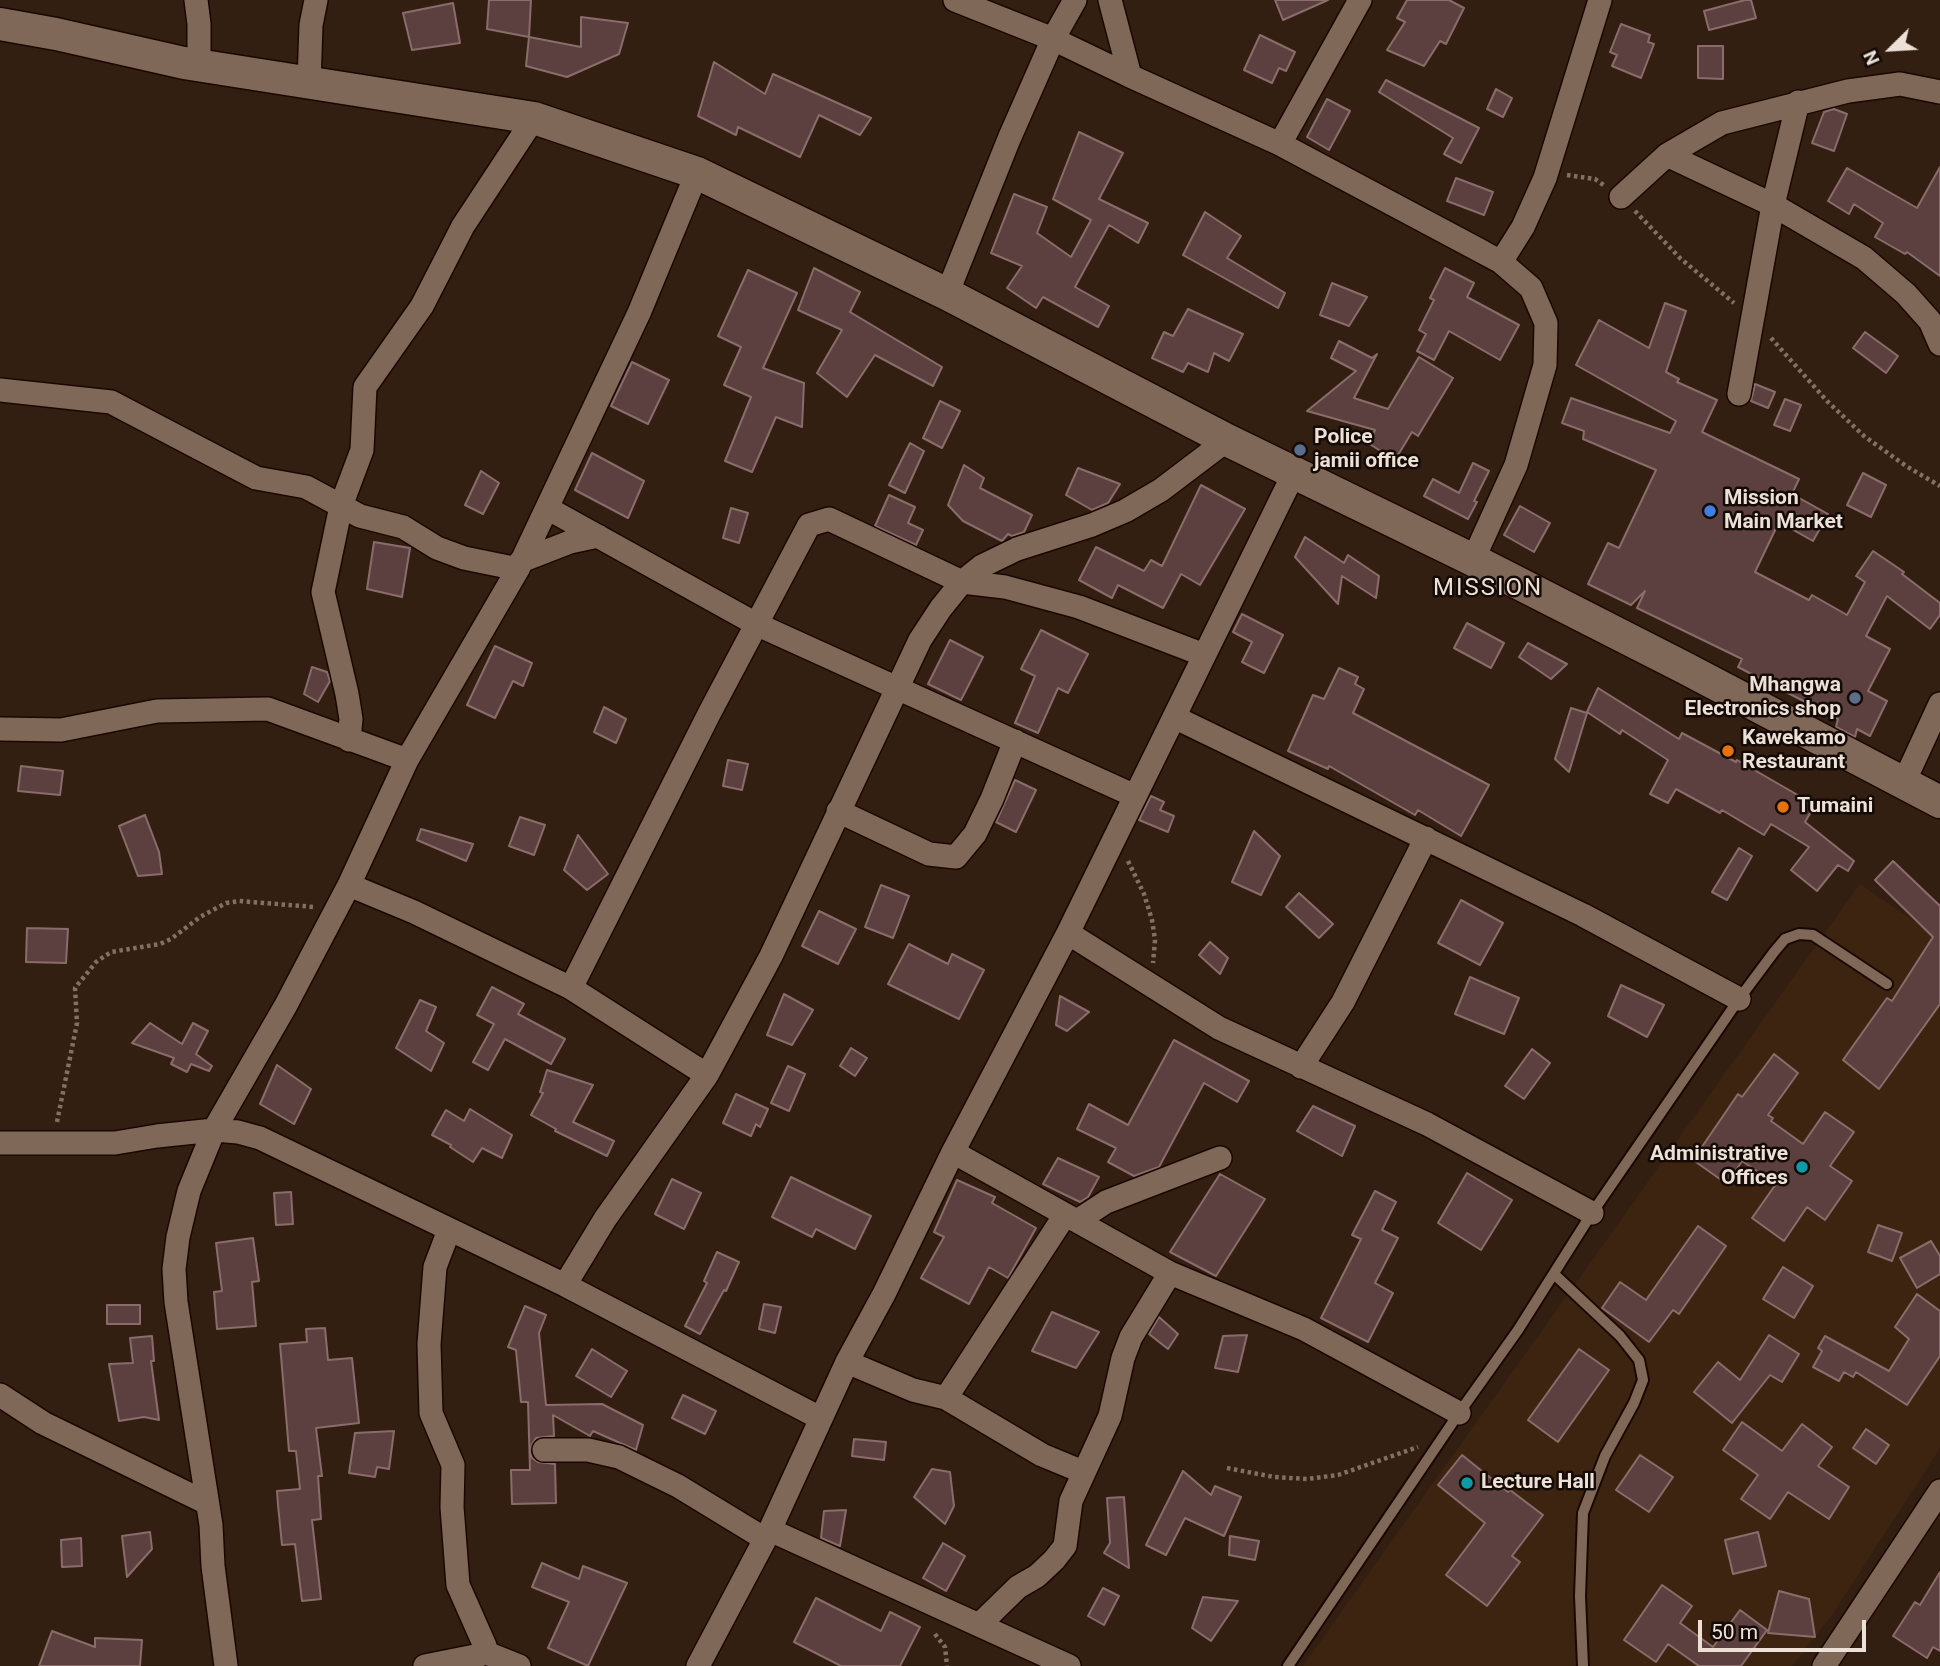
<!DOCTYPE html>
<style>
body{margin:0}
#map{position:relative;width:1940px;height:1666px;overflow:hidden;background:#331f11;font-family:Roboto,sans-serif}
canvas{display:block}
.north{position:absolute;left:1856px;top:14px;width:70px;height:70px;-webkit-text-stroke:5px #140b06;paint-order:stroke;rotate:246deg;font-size:19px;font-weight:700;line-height:28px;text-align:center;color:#ede0d7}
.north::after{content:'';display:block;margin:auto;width:24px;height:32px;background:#ede0d7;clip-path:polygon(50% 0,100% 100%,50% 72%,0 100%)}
.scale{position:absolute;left:1698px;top:1620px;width:168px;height:32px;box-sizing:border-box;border:4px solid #ede0d7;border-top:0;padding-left:9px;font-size:21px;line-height:24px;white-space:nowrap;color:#ede0d7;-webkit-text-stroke:5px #140b06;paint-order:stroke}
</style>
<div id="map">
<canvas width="1940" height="1666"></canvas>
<div class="north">N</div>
<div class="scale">50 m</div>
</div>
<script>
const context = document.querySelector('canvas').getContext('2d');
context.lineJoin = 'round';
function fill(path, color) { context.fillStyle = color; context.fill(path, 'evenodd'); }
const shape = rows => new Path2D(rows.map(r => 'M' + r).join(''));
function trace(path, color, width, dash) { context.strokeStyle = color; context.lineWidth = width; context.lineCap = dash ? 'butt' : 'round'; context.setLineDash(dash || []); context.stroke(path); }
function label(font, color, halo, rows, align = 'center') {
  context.font = font + ' Roboto,sans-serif'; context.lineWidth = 5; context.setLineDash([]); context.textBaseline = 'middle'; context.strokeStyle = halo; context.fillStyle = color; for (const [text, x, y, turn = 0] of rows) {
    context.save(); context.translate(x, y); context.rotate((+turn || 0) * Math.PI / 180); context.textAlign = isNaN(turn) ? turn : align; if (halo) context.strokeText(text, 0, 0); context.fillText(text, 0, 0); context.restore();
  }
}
const built = shape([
 [1860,884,1940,939,1940,1448,1834,1612,1792,1666,1303,1666]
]);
const building = shape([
 [489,0,531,0,529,37,487,29,489,0],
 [1275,0,1328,0,1283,20,1275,0],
 [1407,0,1449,0,1464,8,1446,44,1440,41,1424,66,1387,50,1405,22,1397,18,1407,0],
 [1745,0,1751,0,1756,18,1709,30,1704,11,1745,0],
 [453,3,460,43,412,50,403,13,453,3],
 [581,17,628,23,619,54,567,77,526,66,529,37,581,47,581,17],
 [1621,24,1650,35,1648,42,1654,44,1641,78,1612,66,1617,55,1610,52,1621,24],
 [1260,35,1295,52,1286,71,1279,68,1272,83,1244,70,1260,35],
 [1698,46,1723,46,1723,79,1698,78,1698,46],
 [714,62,765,94,773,74,871,118,860,135,819,115,800,157,738,127,736,135,698,116,714,62],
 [1386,80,1479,128,1461,163,1444,154,1453,138,1379,92,1386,80],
 [1496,89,1512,98,1503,117,1487,109,1496,89],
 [1327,99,1350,111,1329,150,1307,137,1327,99],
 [1834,109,1847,114,1834,151,1812,143,1824,112,1834,109],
 [1079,132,1123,153,1099,199,1148,223,1138,243,1109,225,1075,287,1109,306,1098,327,1043,297,1036,308,1007,288,1022,266,991,253,1014,194,1047,207,1037,233,1071,257,1091,220,1053,199,1079,132],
 [1940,167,1940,276,1907,252,1905,254,1875,237,1883,223,1854,204,1849,214,1828,201,1847,168,1917,208,1940,167],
 [1456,178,1493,192,1484,215,1447,201,1456,178],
 [1205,212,1241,236,1227,258,1285,293,1278,308,1183,255,1205,212],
 [814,268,860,292,850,312,942,367,933,386,875,355,847,397,817,373,842,330,798,310,814,268],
 [1445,268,1474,283,1467,297,1519,325,1500,360,1449,331,1434,360,1417,351,1426,334,1419,330,1434,300,1430,298,1445,268],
 [748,270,797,293,763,368,804,383,802,427,776,417,752,472,725,461,751,397,724,385,741,347,718,336,748,270],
 [1332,283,1367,297,1349,326,1320,315,1332,283],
 [1665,303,1686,311,1666,372,1679,379,1677,382,1717,400,1702,432,1799,479,1792,494,1828,514,1813,541,1779,522,1755,572,1809,600,1812,595,1847,615,1865,582,1856,576,1873,551,1904,572,1902,574,1940,603,1940,615,1930,629,1887,596,1866,636,1890,649,1868,691,1887,701,1870,736,1857,729,1855,737,1836,727,1838,719,1738,667,1742,659,1637,608,1645,591,1631,605,1588,584,1608,543,1619,548,1656,470,1583,439,1584,431,1562,423,1571,398,1670,433,1676,421,1576,365,1599,320,1649,348,1665,303],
 [1188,309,1243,334,1229,361,1214,353,1208,372,1188,363,1183,372,1152,358,1164,332,1173,336,1188,309],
 [1865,332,1898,356,1886,373,1853,348,1865,332],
 [1339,341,1372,358,1377,354,1354,398,1388,409,1419,357,1453,378,1418,436,1412,432,1395,460,1368,443,1375,430,1307,411,1356,371,1331,358,1339,341],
 [632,362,669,380,648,424,611,406,632,362],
 [1755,384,1775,392,1768,408,1751,401,1755,384],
 [1785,399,1801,405,1790,431,1774,425,1785,399],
 [940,401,960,411,942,448,923,438,940,401],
 [910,443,924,451,905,493,889,485,910,443],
 [592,453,644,481,628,518,575,490,592,453],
 [1473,463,1489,471,1474,501,1477,502,1468,519,1424,496,1433,479,1459,493,1473,463],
 [964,465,984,478,980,488,1032,515,1024,532,1012,536,1008,534,1002,541,963,521,948,505,964,465],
 [1078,468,1120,484,1108,503,1092,510,1066,495,1078,468],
 [481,471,499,483,483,514,465,505,481,471],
 [1863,473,1886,485,1871,517,1847,505,1863,473],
 [1201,485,1245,509,1200,585,1181,574,1163,608,1118,585,1112,598,1079,580,1096,547,1144,571,1151,560,1162,566,1201,485],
 [889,495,915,507,908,523,923,530,916,545,875,526,889,495],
 [1520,506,1550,523,1534,552,1504,535,1520,506],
 [731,508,748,513,739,543,723,538,731,508],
 [1305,537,1344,563,1348,555,1379,576,1376,598,1342,576,1338,604,1295,557,1305,537],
 [374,542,410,548,402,597,367,589,374,542],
 [1242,614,1283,635,1264,673,1242,662,1252,642,1233,632,1242,614],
 [1467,623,1504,643,1491,668,1454,648,1467,623],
 [1041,630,1088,654,1068,693,1058,688,1038,733,1015,723,1035,676,1021,669,1041,630],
 [950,640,983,657,961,700,928,684,950,640],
 [1528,643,1567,664,1551,679,1519,657,1528,643],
 [495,646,532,663,523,686,513,681,495,718,467,705,495,646],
 [312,667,327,672,330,681,318,702,304,694,312,667],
 [1339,668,1358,677,1355,684,1364,689,1353,713,1489,785,1461,836,1418,810,1415,815,1329,766,1328,769,1288,751,1313,695,1324,699,1339,668],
 [1598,688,1679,739,1682,733,1736,762,1737,760,1815,805,1805,822,1854,861,1848,871,1838,865,1817,891,1791,870,1809,847,1771,824,1764,835,1722,810,1720,813,1676,789,1668,803,1650,794,1668,760,1622,730,1620,734,1587,712,1598,688],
 [604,707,626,719,616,743,594,732,604,707],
 [1571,708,1587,713,1569,772,1555,759,1571,708],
 [728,760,748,764,742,790,723,786,728,760],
 [21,766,63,771,60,795,18,791,21,766],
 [1015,780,1036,790,1016,832,996,822,1015,780],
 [1151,796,1164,802,1160,810,1174,816,1168,832,1139,820,1151,796],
 [145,815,159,852,162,874,138,876,119,826,145,815],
 [520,817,545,825,534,855,509,846,520,817],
 [421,829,473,844,466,861,417,840,421,829],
 [1254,831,1280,856,1261,895,1232,882,1254,831],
 [578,835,608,874,587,890,564,870,578,835],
 [1739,848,1752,856,1727,900,1712,892,1739,848],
 [1893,861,1940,906,1940,1004,1879,1089,1843,1060,1887,998,1892,1001,1933,937,1875,880,1893,861],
 [881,885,909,896,893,938,865,927,881,885],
 [1299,893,1333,924,1319,938,1286,907,1299,893],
 [1461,900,1503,923,1480,965,1438,943,1461,900],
 [819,911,856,929,838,964,802,946,819,911],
 [27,928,68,929,66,963,26,962,27,928],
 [1210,942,1228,958,1220,974,1199,955,1210,942],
 [909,944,948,964,952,954,984,970,959,1019,888,984,909,944],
 [1470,977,1519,998,1504,1034,1455,1014,1470,977],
 [1621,985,1664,1005,1647,1037,1608,1016,1621,985],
 [492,987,524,1004,518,1014,565,1039,551,1064,505,1039,488,1070,473,1062,494,1024,477,1015,492,987],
 [784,994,813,1010,792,1045,767,1035,784,994],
 [1060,996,1089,1012,1067,1031,1056,1025,1060,996],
 [420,1000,436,1007,426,1031,444,1043,431,1071,396,1048,420,1000],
 [150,1023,182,1044,193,1023,208,1031,196,1054,212,1066,209,1071,191,1064,187,1072,171,1064,174,1058,132,1043,150,1023],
 [1174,1040,1249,1081,1237,1102,1204,1083,1159,1167,1134,1176,1108,1162,1116,1148,1077,1129,1089,1104,1128,1125,1174,1040],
 [851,1048,867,1058,855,1076,840,1066,851,1048],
 [1532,1049,1550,1063,1524,1099,1505,1086,1532,1049],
 [1774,1054,1798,1073,1768,1115,1773,1118,1771,1121,1803,1144,1825,1112,1854,1132,1830,1166,1852,1181,1825,1220,1807,1207,1784,1241,1752,1218,1776,1184,1742,1161,1727,1184,1693,1160,1738,1094,1742,1097,1774,1054],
 [277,1065,311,1089,294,1124,260,1104,277,1065],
 [788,1066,805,1074,789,1111,771,1103,788,1066],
 [547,1070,593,1085,573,1122,614,1141,607,1156,555,1131,556,1129,531,1115,543,1093,540,1092,547,1070],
 [736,1094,768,1109,760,1127,756,1124,751,1136,723,1123,736,1094],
 [1313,1106,1355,1126,1342,1156,1297,1131,1313,1106],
 [470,1109,512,1135,502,1158,482,1148,473,1162,450,1147,451,1145,432,1135,446,1110,464,1121,470,1109],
 [1058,1158,1099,1177,1088,1197,1080,1202,1043,1184,1058,1158],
 [1467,1173,1512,1200,1481,1250,1438,1223,1467,1173],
 [1220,1174,1265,1199,1216,1276,1170,1252,1220,1174],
 [791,1177,871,1216,855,1249,816,1229,812,1237,772,1217,791,1177],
 [672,1179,701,1193,684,1229,655,1214,672,1179],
 [957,1180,995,1197,992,1203,1036,1228,1008,1278,989,1267,969,1304,921,1278,944,1237,934,1232,957,1180],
 [1375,1191,1396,1202,1382,1230,1398,1238,1375,1283,1393,1293,1368,1342,1321,1318,1361,1239,1352,1235,1375,1191],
 [291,1192,293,1224,276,1225,274,1193,291,1192],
 [1878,1225,1902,1233,1892,1261,1868,1252,1878,1225],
 [1698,1226,1726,1246,1679,1314,1673,1310,1649,1342,1602,1308,1620,1282,1646,1300,1698,1226],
 [253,1238,259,1281,252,1282,256,1326,217,1329,214,1292,222,1291,216,1243,253,1238],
 [1931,1241,1940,1256,1940,1274,1917,1288,1900,1258,1931,1241],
 [717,1252,739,1262,726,1291,724,1290,700,1334,685,1326,707,1283,704,1281,717,1252],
 [1783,1267,1813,1286,1794,1318,1763,1299,1783,1267],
 [1917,1294,1940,1311,1940,1356,1907,1405,1856,1372,1853,1377,1844,1372,1839,1381,1813,1367,1822,1351,1818,1348,1825,1336,1889,1371,1909,1339,1895,1327,1917,1294],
 [764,1304,781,1307,775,1333,759,1329,764,1304],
 [107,1305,140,1305,140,1324,107,1324,107,1305],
 [525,1306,546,1315,539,1333,546,1405,602,1404,643,1425,636,1450,593,1431,590,1436,553,1415,554,1436,536,1438,532,1444,530,1451,532,1458,538,1462,555,1464,556,1503,512,1504,511,1470,530,1470,528,1402,521,1402,516,1350,508,1347,525,1306],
 [1052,1312,1099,1332,1076,1368,1032,1351,1052,1312],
 [1159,1317,1178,1334,1168,1349,1149,1334,1159,1317],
 [325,1328,328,1360,352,1358,359,1423,316,1428,322,1476,318,1476,321,1519,312,1520,321,1599,302,1601,295,1544,282,1545,278,1505,277,1491,300,1489,296,1451,289,1451,280,1344,307,1342,306,1329,325,1328],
 [1247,1335,1238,1372,1215,1368,1223,1336,1247,1335],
 [1769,1335,1799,1354,1782,1382,1770,1375,1732,1423,1694,1392,1718,1362,1740,1380,1769,1335],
 [152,1336,154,1361,151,1361,159,1420,144,1417,119,1421,109,1364,133,1363,130,1338,152,1336],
 [592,1349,627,1371,611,1397,576,1376,592,1349],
 [1579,1349,1609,1370,1558,1442,1528,1420,1579,1349],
 [683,1395,716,1411,705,1434,672,1418,683,1395],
 [1742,1422,1782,1451,1802,1424,1832,1447,1818,1466,1849,1487,1829,1519,1788,1492,1770,1519,1741,1499,1758,1475,1723,1450,1742,1422],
 [1866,1429,1889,1445,1876,1464,1853,1448,1866,1429],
 [394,1431,389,1469,377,1467,375,1477,349,1473,355,1433,394,1431],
 [854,1439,886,1442,884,1460,852,1456,854,1439],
 [1462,1455,1508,1492,1510,1490,1543,1515,1512,1556,1520,1562,1487,1606,1446,1575,1485,1523,1438,1485,1462,1455],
 [1640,1455,1673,1477,1649,1512,1616,1490,1640,1455],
 [932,1469,950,1472,954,1506,945,1524,914,1497,932,1469],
 [1183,1471,1211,1495,1215,1486,1241,1497,1224,1536,1185,1518,1166,1555,1146,1545,1183,1471],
 [1124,1497,1129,1568,1104,1553,1110,1543,1107,1498,1124,1497],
 [846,1510,840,1546,821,1538,824,1511,846,1510],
 [150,1532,152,1549,127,1577,122,1536,150,1532],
 [1758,1532,1766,1566,1733,1574,1725,1540,1758,1532],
 [1230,1536,1259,1541,1255,1560,1229,1555,1230,1536],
 [81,1538,82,1566,62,1567,61,1540,81,1538],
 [943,1543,965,1556,946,1591,923,1578,943,1543],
 [542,1563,579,1579,583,1566,627,1583,588,1666,548,1648,569,1602,532,1587,542,1563],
 [1940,1572,1940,1651,1933,1647,1927,1658,1893,1636,1915,1602,1920,1605,1940,1572],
 [1662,1585,1692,1606,1680,1623,1713,1647,1740,1610,1767,1630,1741,1666,1699,1666,1668,1644,1656,1662,1624,1640,1662,1585],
 [1103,1588,1119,1596,1104,1625,1088,1616,1103,1588],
 [1779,1591,1809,1599,1815,1637,1768,1633,1779,1591],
 [1203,1597,1238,1601,1211,1641,1192,1628,1203,1597],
 [816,1598,881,1631,890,1612,920,1627,900,1666,841,1666,794,1642,816,1598],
 [52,1631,95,1647,95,1638,142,1640,140,1666,39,1666,52,1631]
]);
const path = shape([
 [1567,175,1595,179,1605,186],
 [1635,211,1680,258,1734,303],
 [1771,338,1827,401,1864,436,1906,466,1940,486],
 [1128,861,1144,894,1152,920,1155,940,1153,963],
 [57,1122,77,1023,75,988,96,962,111,952,160,944,171,939,200,917,226,903,239,901,314,907],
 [1227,1468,1274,1477,1307,1479,1338,1475,1418,1447],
 [935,1634,945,1647,947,1666]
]);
const lane = shape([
 [1554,1274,1620,1336,1639,1360,1643,1380,1634,1403,1605,1456,1583,1513,1580,1596,1583,1666],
 [1288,1666,1459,1413,1518,1330,1592,1213,1739,999,1774,952,1785,939,1799,934,1813,935,1887,984]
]);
const street = shape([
 [196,0,199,24,199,64],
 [955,0,1053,39,1130,76,1280,144,1477,249,1501,262,1531,288,1546,323,1545,365,1516,465,1473,560],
 [1110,0,1130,76],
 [309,83,311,25,316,0],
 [1280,144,1360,0],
 [1667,155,1773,205,1864,258,1906,294,1930,321,1940,344],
 [1621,197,1667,155,1722,123,1848,91,1900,84,1940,92],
 [1501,262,1523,227,1545,178,1600,0],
 [947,294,1009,139,1053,39,1075,0],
 [0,390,111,402,256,478,306,487,360,516,403,527,437,548,464,558,518,569],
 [1739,394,1773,205,1798,102],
 [547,508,756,624,1135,796],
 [521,561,570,542,598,536],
 [1174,717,1583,915,1739,999],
 [0,729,61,730,157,711,268,709,407,760],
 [349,740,351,719,347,694,323,592,341,506,362,450,365,387,422,306,463,226,534,118],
 [1904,782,1940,704],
 [838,811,929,854,956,857,975,834,992,799,1015,741],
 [349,885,414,912,571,988,707,1075],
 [1068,933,1219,1028,1427,1124,1592,1213],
 [571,988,710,712,809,525,829,519,962,582,1005,587,1079,607,1204,655],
 [1301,1067,1343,1002,1426,838],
 [0,1143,115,1143,157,1136,214,1130,238,1132,260,1138,565,1285,820,1418],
 [953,1152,1170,1273,1304,1329,1459,1413],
 [1077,1221,1106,1202,1220,1158],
 [565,1285,605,1219,707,1075,771,956,920,640,941,608,962,582,982,566,1017,549,1092,525,1125,511,1161,490,1227,440],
 [847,1362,913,1390,946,1398,1065,1215],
 [0,1395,43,1423,207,1503],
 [946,1398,1042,1455,1083,1472],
 [544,1450,588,1450,619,1457,678,1486,765,1539],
 [770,1530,1069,1666],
 [979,1625,1018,1587,1037,1576,1054,1560,1065,1546,1071,1501,1110,1416,1123,1358,1131,1337,1170,1273],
 [484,1652,519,1666],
 [226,1666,213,1566,211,1525,176,1302,174,1269,178,1237,189,1191,214,1130,286,1005,349,885,407,760,518,569,639,313,697,173],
 [425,1666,480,1655,485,1646,458,1585,452,1507,453,1465,431,1413,429,1344,435,1267,449,1230],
 [698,1666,770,1530,847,1362,884,1294,953,1152,1068,933,1294,473],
 [1824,1666,1940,1491]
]);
const secondary = shape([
 [0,24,56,34,184,63,534,118,697,173,947,294,1227,440,1473,560,1683,667,1940,802]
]);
const markers = [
 [1300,450,7,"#5c6f8a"],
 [1710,511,7,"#3f7fe0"],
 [1855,698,7,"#5c6f8a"],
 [1728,751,7,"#e8710a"],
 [1783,807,7,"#e8710a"],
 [1802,1167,7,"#0f9aa8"],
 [1467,1483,7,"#0f9aa8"]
];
const poiNames = [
 ["Police",1314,438],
 ["jamii office",1314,462],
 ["Mission",1724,499],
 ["Main Market",1724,523],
 ["Mhangwa",1841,686,"right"],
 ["Electronics shop",1841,710,"right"],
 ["Kawekamo",1742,739],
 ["Restaurant",1742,763],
 ["Tumaini",1797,807],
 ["Administrative",1788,1155,"right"],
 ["Offices",1788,1179,"right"],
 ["Lecture Hall",1481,1483]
];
const quarterNames = [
 ["MISSION",1488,589]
];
fill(built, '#3d2411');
fill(building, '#5c403f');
trace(building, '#8a6c6b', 2);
trace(lane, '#1a0800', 14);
trace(street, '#1a0800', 26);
trace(secondary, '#1a0800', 35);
trace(path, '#817064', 4.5, [3.5, 3.5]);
trace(lane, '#806858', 10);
trace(street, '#806858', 23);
trace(secondary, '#806858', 32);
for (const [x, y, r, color] of markers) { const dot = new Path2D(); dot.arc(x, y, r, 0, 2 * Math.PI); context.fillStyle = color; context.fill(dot); trace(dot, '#140b06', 2.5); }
label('bold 21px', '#ede0d7', '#140b06', poiNames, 'left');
context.letterSpacing = '2px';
label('24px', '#ede0d7', '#140b06', quarterNames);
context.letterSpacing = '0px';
</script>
